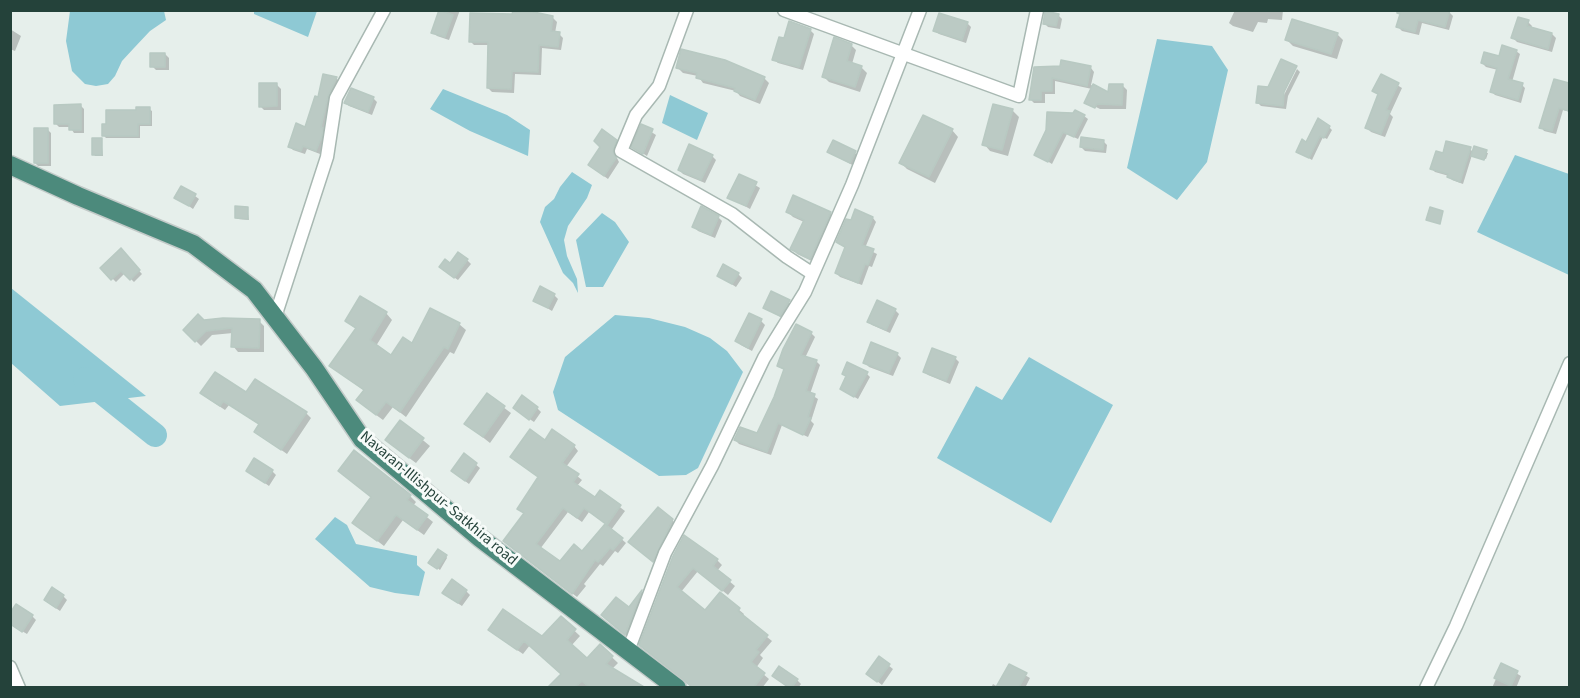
<!DOCTYPE html>
<style>
body{margin:0}
#map{position:relative;width:1580px;height:698px;overflow:hidden;background:#e6efeb;font-family:"Source Sans 3",sans-serif}
canvas{display:block}
.frame{position:absolute;inset:0;border:12px solid #24423a;pointer-events:none}
</style>
<div id="map">
<canvas width="1580" height="698"></canvas>
<div class="frame"></div>
</div>
<script>
const context = document.querySelector('canvas').getContext('2d');
context.lineJoin = 'round';
function fill(path, color) { context.fillStyle = color; context.fill(path, 'evenodd'); }
const shape = rows => new Path2D(rows.map(r => 'M' + r).join(''));
function trace(path, color, width, dash) { context.strokeStyle = color; context.lineWidth = width; context.lineCap = dash ? 'butt' : 'round'; context.setLineDash(dash || []); context.stroke(path); }
function label(font, color, halo, rows, align = 'center') {
  context.font = font + ' "Source Sans 3",sans-serif'; context.lineWidth = 6; context.setLineDash([]); context.textBaseline = 'middle'; context.strokeStyle = halo; context.fillStyle = color; for (const [text, x, y, turn = 0] of rows) {
    context.save(); context.translate(x, y); context.rotate((+turn || 0) * Math.PI / 180); context.textAlign = isNaN(turn) ? turn : align; if (halo) context.strokeText(text, 0, 0); context.fillText(text, 0, 0); context.restore();
  }
}
const water = shape([
 [70,11,164,11,166,20,150,31,134,48,122,61,115,76,108,84,96,86,85,84,72,71,66,41],
 [254,11,254,10,317,11,308,37,254,14],
 [1157,39,1212,46,1228,70,1207,162,1177,200,1127,168],
 [443,89,507,115,530,130,528,156,470,131,430,109],
 [670,95,708,113,697,140,662,123],
 [1515,155,1569,174,1569,275,1477,232],
 [572,172,592,185,587,198,568,226,564,240,567,256,577,279,578,293,573,283,563,273,540,222,545,207,554,199,560,187],
 [602,213,615,222,629,242,603,287,586,287,576,240],
 [11,288,146,396,60,406,11,363],
 [615,315,649,318,685,327,710,338,727,351,743,372,698,468,686,475,659,476,558,410,553,392,565,357],
 [1029,357,1113,405,1051,523,937,458,976,386,1002,400],
 [335,517,347,525,356,544,417,556,417,565,425,572,419,596,395,593,370,587,315,539]
]);
const shadow = shape([
 [447,10,460,10,449,40,437,36,433,32,447,14],
 [1235,10,1283,10,1282,20,1268,19,1267,23,1258,22,1253,32,1233,26,1229,23],
 [1409,10,1449,12,1453,16,1449,30,1422,23,1419,35,1402,31,1398,27],
 [1058,15,1062,19,1060,29,1048,27,1044,23],
 [553,18,557,22,555,33,559,34,563,38,561,50,542,48,541,75,515,74,514,93,492,92,488,88,490,45,474,45,470,41],
 [1528,22,1532,26,1531,29,1552,34,1556,38,1552,52,1517,42,1513,38],
 [967,23,971,27,966,43,939,34,935,31],
 [10,29,21,36,15,51,10,49],
 [810,30,814,34,803,70,778,63,774,60,785,40],
 [1337,34,1343,40,1337,59,1293,46,1287,40],
 [851,45,856,50,852,64,861,67,867,73,860,92,829,82,823,76],
 [1516,51,1520,54,1512,82,1522,85,1525,88,1521,103,1495,95,1492,92,1498,70,1486,67,1482,63],
 [165,54,169,58,169,70,156,70,152,66],
 [678,68,764,78,769,83,760,104,740,96,736,91,703,83,698,76,683,73],
 [1035,68,1091,68,1094,72,1091,85,1110,94,1123,86,1127,90,1126,109,1100,109,1088,103,1088,105,1085,102,1092,89,1055,81,1055,94,1045,94,1045,103,1034,103,1030,99],
 [1297,69,1300,72,1288,96,1286,109,1261,106,1257,102,1279,98,1282,99],
 [1382,76,1402,88,1390,114,1393,117,1385,137,1371,132,1367,128,1379,96,1374,91],
 [336,78,340,82,331,101,324,131,326,134,325,140,320,154,307,149,305,154,293,150,289,146,306,129,319,99],
 [1555,81,1570,85,1570,112,1563,110,1556,134,1544,131,1541,127],
 [277,85,281,89,281,110,264,110,260,106],
 [352,90,374,99,377,102,372,115,349,106,345,103],
 [80,105,84,109,84,133,74,133,70,127,59,127,55,123],
 [994,106,1013,111,1019,117,1008,156,990,151,984,144],
 [149,109,152,111,152,126,140,126,140,138,106,138,104,136,137,111],
 [1084,116,1088,119,1078,139,1067,134,1052,164,1036,154,1048,131],
 [642,126,656,135,647,156,633,147],
 [1329,127,1332,130,1327,139,1323,137,1312,160,1297,151],
 [48,130,51,133,51,166,38,166,35,163],
 [952,130,958,137,935,183,907,169,901,163],
 [101,139,103,156,95,156,94,154],
 [616,141,620,145,616,156,619,162,608,179,594,169],
 [1103,141,1107,145,1106,153,1085,151,1081,147],
 [1470,149,1473,152,1488,153,1486,159,1472,155,1463,184,1452,180,1449,176,1435,172,1432,169,1444,155],
 [829,152,855,153,859,157,854,166],
 [712,156,716,160,705,183,683,174,679,170],
 [740,176,760,188,750,209,729,197],
 [195,196,199,199,193,209,176,197],
 [247,208,249,220,238,219,237,218],
 [788,212,830,213,836,218,816,263,797,254,792,248,804,222,793,217],
 [718,217,722,221,715,238,698,231,694,227],
 [873,218,876,222,865,248,877,254,872,267,869,266,862,285,840,277,836,273,846,248,838,242],
 [121,251,142,274,134,282,125,273,116,282,102,268],
 [467,260,471,264,458,280,445,271,450,265],
 [738,274,742,278,736,287,719,276],
 [772,293,793,305,784,319,765,308],
 [554,295,558,299,552,311,534,300],
 [430,310,459,324,466,330,454,354,450,352,406,417,393,407,383,420,364,406,365,391,331,366,356,329,346,321,386,313,392,320,376,346,392,357,413,345],
 [895,310,899,314,890,333,872,325,868,321],
 [203,321,259,321,264,326,264,352,238,352,233,346,233,333,212,335,201,346,185,330],
 [761,321,765,325,752,351,741,345,737,341],
 [811,333,815,337,805,358,816,361,820,365,810,394,818,399,811,421,814,424,808,437,782,425,771,455,739,444,735,440,758,435,775,397,785,371,779,366],
 [897,354,901,358,893,376,869,367,865,363],
 [955,358,959,362,950,384,928,375,924,371],
 [843,374,867,374,870,377,858,399,841,389,847,377],
 [246,394,306,413,311,418,287,454,256,432,260,425,229,405,225,410,207,398],
 [487,395,511,413,490,443,466,424],
 [537,408,541,412,534,422,519,412],
 [401,422,430,446,416,463,393,446],
 [545,442,574,446,578,451,566,467,582,480,577,486,595,499,600,492,625,511,611,530,626,543,618,553,615,551,603,566,600,564,584,584,586,586,577,597,510,546,525,514,519,509,540,478],
 [568,512,582,522,589,512,607,524,583,553,560,563,540,549],
 [464,455,480,468,469,484,457,475],
 [272,471,276,475,269,486,252,474],
 [340,471,410,496,416,502,413,506,433,522,424,535,403,520,384,546,354,523,373,498],
 [672,520,676,524,657,564,633,545],
 [685,537,717,560,722,565,717,571,735,586,728,595,698,571,681,592,706,612,720,594,744,614,742,617,772,641,760,655,763,658,756,668,769,679,762,688,693,688,646,650],
 [446,556,447,558,440,570,432,564],
 [466,591,470,595,462,606,448,597],
 [642,592,648,597,632,639,609,621,629,609],
 [63,596,67,600,60,611,50,604],
 [32,616,36,620,27,634,10,624],
 [561,618,580,636,571,646,587,660,600,646,618,663,612,669,641,688,591,688,588,685,585,688,556,688,553,684,563,674,530,645,523,654,495,635,542,638],
 [879,658,893,669,882,685,868,674],
 [1502,665,1521,676,1516,688,1508,686,1507,688,1492,688],
 [1009,666,1030,678,1025,688,991,688,993,684,998,687],
 [774,676,797,680,801,684,798,688,788,688]
]);
const river = shape([
 [85,379,155,435]
]);
const building = shape([
 [439,10,453,15,445,37,431,33,439,10],
 [1397,10,1450,10,1445,27,1418,20,1415,32,1396,27,1400,14,1397,13,1397,10],
 [513,11,529,11,553,16,551,31,560,32,558,47,539,45,538,72,512,71,511,89,487,88,488,42,469,42,470,13,512,14,513,11],
 [1045,11,1059,14,1056,26,1043,24,1045,11],
 [939,13,968,22,962,40,933,31,939,13],
 [1518,17,1529,20,1527,26,1552,33,1548,49,1511,38,1518,17],
 [1292,19,1338,33,1331,54,1285,40,1292,19],
 [789,21,811,29,799,67,772,60,779,37,784,38,789,21],
 [834,37,852,44,847,61,862,66,855,87,822,77,834,37],
 [1502,45,1517,50,1508,79,1523,83,1518,100,1490,92,1497,68,1481,63,1484,52,1499,56,1502,45],
 [681,49,725,60,765,77,755,100,734,91,735,88,696,78,697,73,676,68,681,49],
 [150,53,165,53,165,67,150,67,150,53],
 [1281,59,1297,66,1284,92,1283,106,1256,103,1258,86,1268,87,1281,59],
 [1061,60,1091,66,1087,86,1052,78,1052,91,1041,91,1041,100,1029,100,1034,67,1060,66,1061,60],
 [323,74,337,77,328,96,321,127,323,128,322,136,316,151,303,146,301,151,288,147,296,123,305,127,315,96,318,97,323,74],
 [1381,74,1399,83,1386,110,1390,111,1381,134,1365,128,1378,94,1372,91,1381,74],
 [1554,79,1569,83,1569,111,1559,108,1552,131,1539,128,1554,79],
 [259,83,277,83,277,106,259,107,259,83],
 [1093,84,1108,92,1109,84,1123,84,1122,105,1097,104,1095,108,1084,103,1093,84],
 [351,88,374,97,368,112,344,103,351,88],
 [81,104,81,130,69,130,69,124,54,124,54,105,81,104],
 [993,104,1013,109,1002,150,982,145,993,104],
 [136,107,150,107,150,124,138,124,138,136,102,136,102,124,106,124,106,110,136,110,136,107],
 [1075,110,1085,115,1074,137,1063,132,1048,162,1034,155,1046,130,1047,112,1073,113,1075,110],
 [923,115,953,129,929,177,899,163,923,115],
 [1318,118,1330,126,1324,138,1320,136,1309,158,1296,152,1302,139,1306,142,1318,118],
 [641,124,653,129,643,154,631,147,641,124],
 [34,128,48,128,48,163,34,163,34,128],
 [602,129,617,140,613,151,616,158,604,176,588,165,600,147,594,141,602,129],
 [1081,137,1104,140,1103,150,1080,147,1081,137],
 [92,138,102,138,102,155,92,155,92,138],
 [833,140,856,151,850,163,827,152,833,140],
 [1446,141,1471,147,1460,182,1447,177,1448,174,1430,169,1436,151,1443,153,1446,141],
 [689,144,713,155,701,180,678,170,689,144],
 [1474,146,1487,150,1484,160,1471,156,1474,146],
 [739,174,757,182,746,206,727,198,739,174],
 [181,186,196,194,189,206,174,198,181,186],
 [793,195,831,212,810,259,790,249,804,220,786,212,793,195],
 [235,206,248,207,248,219,235,218,235,206],
 [701,206,719,216,711,235,692,227,701,206],
 [1430,207,1443,211,1440,224,1426,220,1430,207],
 [855,209,873,217,862,245,874,249,868,265,865,264,858,283,835,273,845,247,836,242,846,219,851,220,855,209],
 [121,248,140,270,130,280,121,271,111,280,100,268,121,248],
 [458,252,468,259,454,278,439,267,445,259,450,263,458,252],
 [723,264,739,273,732,284,717,276,723,264],
 [540,286,555,294,548,308,533,301,540,286],
 [771,291,790,300,780,316,763,308,771,291],
 [360,296,387,312,370,340,391,355,403,337,412,343,430,308,460,323,448,349,444,347,400,412,386,402,376,415,356,400,364,390,329,366,356,328,345,321,360,296],
 [877,300,896,309,886,330,867,322,877,300],
 [749,313,762,319,748,348,735,341,749,313],
 [198,314,204,320,223,318,260,319,259,348,231,347,232,328,206,331,195,342,183,330,198,314],
 [796,324,812,332,801,355,817,360,806,391,815,394,808,417,811,418,803,435,778,423,767,452,734,440,740,427,757,433,774,397,784,369,777,366,783,349,796,324],
 [871,342,898,353,889,373,863,363,871,342],
 [932,348,956,357,946,381,923,372,932,348],
 [847,362,868,372,854,397,840,389,846,376,842,374,847,362],
 [215,372,246,392,255,379,307,412,281,450,254,432,259,424,223,401,220,406,200,393,215,372],
 [487,393,505,406,483,437,464,424,487,393],
 [522,395,538,407,529,420,513,408,522,395],
 [400,420,424,438,409,458,385,440,400,420],
 [530,429,545,440,552,429,575,445,562,463,579,474,573,482,595,497,600,490,621,505,607,525,584,508,577,518,563,508,536,544,560,561,574,544,582,551,605,524,623,538,613,550,610,548,598,562,595,560,572,594,503,541,524,513,517,509,538,477,510,457,530,429],
 [354,450,411,495,407,500,428,515,417,530,396,515,377,541,352,523,371,497,338,471,354,450],
 [464,453,477,463,465,481,451,471,464,453],
 [254,458,273,470,265,483,246,471,254,458],
 [658,507,673,519,653,562,628,542,658,507],
 [684,535,718,559,713,566,731,580,722,591,693,568,677,587,705,610,720,592,740,608,738,611,768,635,756,650,759,652,751,662,765,673,754,687,692,687,639,645,673,556,684,535],
 [438,549,447,555,437,569,428,563,438,549],
 [452,579,467,590,458,603,442,593,452,579],
 [52,587,64,595,56,608,44,600,52,587],
 [642,590,625,635,601,615,616,597,629,607,642,590],
 [16,604,33,615,22,632,10,624,10,613,16,604],
 [503,609,542,636,561,616,576,629,567,640,587,658,600,644,613,656,606,664,644,687,589,687,582,681,575,687,548,687,561,674,524,641,517,650,488,630,503,609],
 [879,656,890,664,877,682,866,674,879,656],
 [1501,663,1518,671,1511,686,1494,678,1501,663],
 [1009,664,1027,673,1019,687,996,687,1009,664],
 [779,666,798,679,792,687,788,687,772,676,779,666]
]);
const minor = shape([
 [687,10,659,86,636,115,621,151,732,214,787,257,813,274],
 [784,10,1019,96,1037,10],
 [275,317,327,157,336,98,384,10],
 [628,651,665,553,712,466,764,358,805,292,852,185,920,10],
 [10,667,19,688],
 [1426,688,1456,626,1570,363]
]);
const trunk = shape([
 [10,165,78,196,193,244,254,290,314,368,362,439,480,538,677,688]
]);
const streetNames = [
 ["Navaran-Illishpur- Satkhira road",438,499,40]
];
fill(water, '#8ec9d4');
fill(shadow, '#0003');
trace(river, '#8ec9d4', 24);
fill(building, '#bbcac4');
trace(building, '#b8c9c2', 1.5);
trace(minor, '#a8b8b2', 15);
trace(trunk, '#c2cac8', 21);
trace(minor, '#fff', 12);
trace(trunk, '#4c8a7c', 18);
label('15px', '#24423a', '#f7fbf9', streetNames);
</script>
